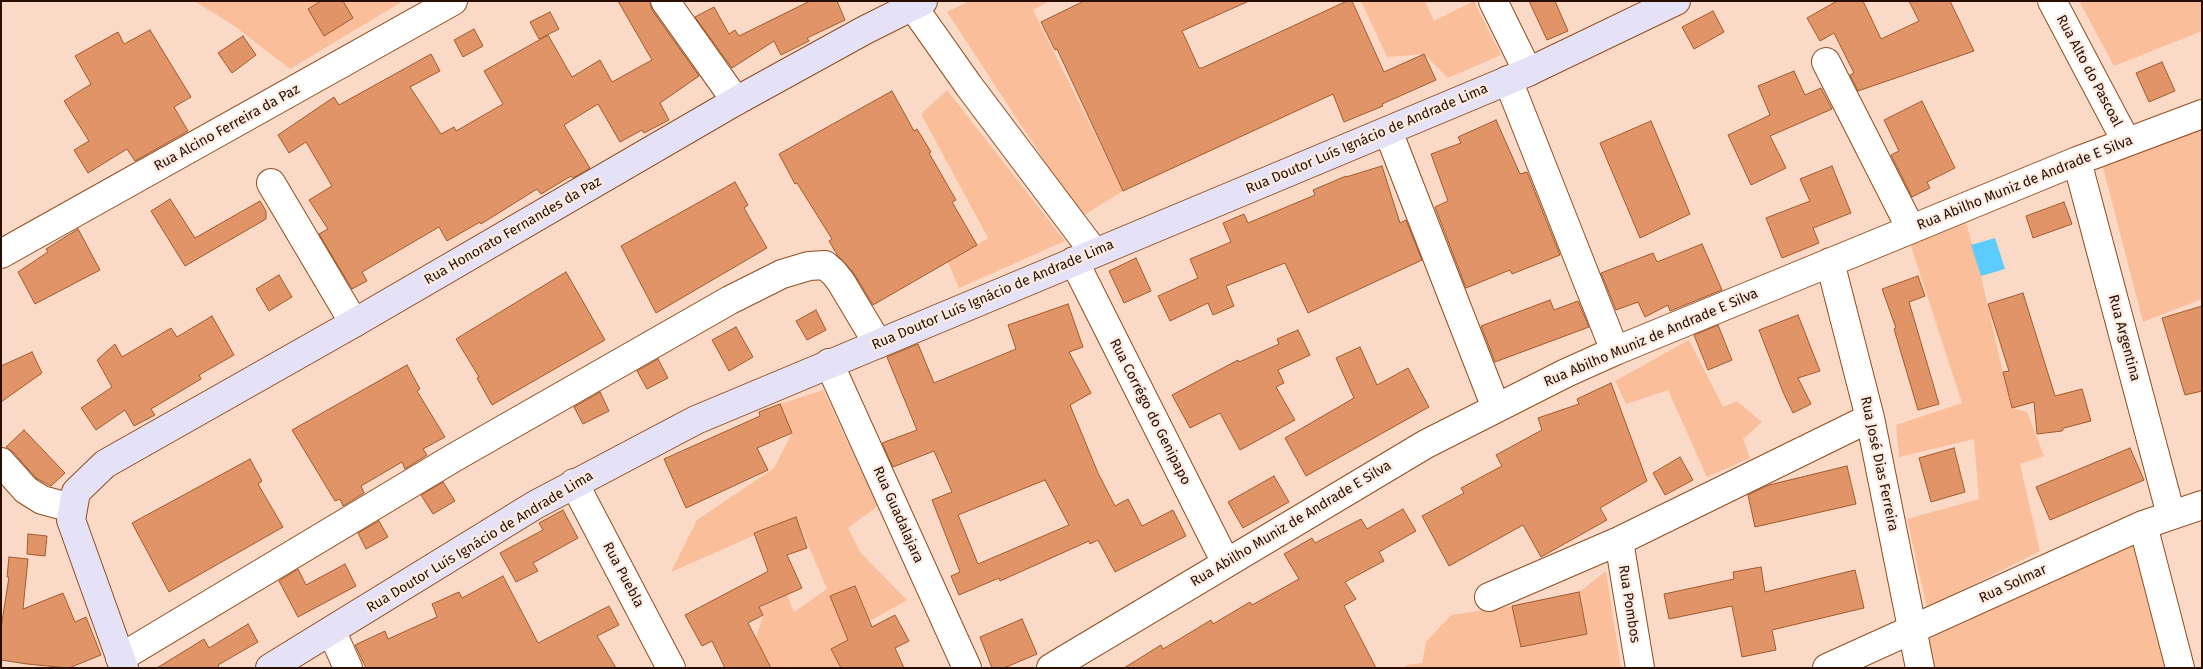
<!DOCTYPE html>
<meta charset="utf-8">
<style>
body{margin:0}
#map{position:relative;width:2203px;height:669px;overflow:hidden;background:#fadac7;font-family:"Fira Sans",sans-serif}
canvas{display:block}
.frame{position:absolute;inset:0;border:2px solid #280d00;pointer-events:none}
</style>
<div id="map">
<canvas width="2203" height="669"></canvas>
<div class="frame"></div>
</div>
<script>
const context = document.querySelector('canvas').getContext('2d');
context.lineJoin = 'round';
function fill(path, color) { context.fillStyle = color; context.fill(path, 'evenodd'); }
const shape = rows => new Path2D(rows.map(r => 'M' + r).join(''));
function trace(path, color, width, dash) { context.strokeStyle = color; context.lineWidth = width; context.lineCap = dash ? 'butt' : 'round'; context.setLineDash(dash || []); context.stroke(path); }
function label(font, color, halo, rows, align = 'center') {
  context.font = font + ' "Fira Sans",sans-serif'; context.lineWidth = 4.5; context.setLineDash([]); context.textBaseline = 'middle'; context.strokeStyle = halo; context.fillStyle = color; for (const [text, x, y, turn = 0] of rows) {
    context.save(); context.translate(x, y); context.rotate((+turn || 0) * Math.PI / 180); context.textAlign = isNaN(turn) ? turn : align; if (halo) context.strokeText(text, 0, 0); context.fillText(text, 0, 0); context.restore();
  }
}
const green = shape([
 [194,1,399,1,400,3,290,69,233,25],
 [969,1,1050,1,1033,10,1123,191,1081,217,947,12],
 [1361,1,1425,1,1434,21,1474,1,1501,55,1448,78,1424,54,1387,57],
 [2079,1,2202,1,2202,31,2114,66],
 [947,90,1065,241,959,288,948,262,988,238,921,114],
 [2202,128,2202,299,2143,322,2101,160],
 [1966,222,1981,276,2011,408,2027,412,2044,456,2020,464,2040,551,1927,608,1907,519,1979,499,1974,439,1899,457,1896,425,1962,403,1910,243],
 [1689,340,1723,407,1737,401,1762,422,1743,439,1750,458,1707,477,1668,390,1626,404,1615,381],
 [823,390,878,506,848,528,860,552,907,600,870,621,855,586,830,596,850,639,831,649,841,668,771,668,756,638,763,615,760,608,787,595,794,612,827,589,796,517,671,572,697,520,774,468,792,433,780,404],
 [2135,542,2167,668,1933,668,1928,636],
 [1606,571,1621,668,1406,668,1406,665,1422,663,1426,642,1451,615,1512,606,1522,648,1587,634,1579,592]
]);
const water = shape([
 [1995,238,2005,269,1981,276,1971,245]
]);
const building = shape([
 [321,1,343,1,353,18,324,36,308,9,321,1],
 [618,1,650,1,652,10,699,76,660,103,669,120,644,133,642,130,620,142,598,104,564,125,590,168,573,178,571,176,541,194,537,189,481,224,480,222,447,241,439,227,362,272,367,281,352,289,319,234,328,229,309,200,332,186,306,142,289,153,278,135,334,97,339,105,431,54,440,71,410,87,441,134,454,127,456,131,503,104,484,71,548,35,572,77,600,60,612,82,652,60,618,1],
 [810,1,837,1,845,20,807,38,809,41,781,55,774,41,732,68,695,17,714,7,729,34,735,30,739,36,810,1],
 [1084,1,1249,1,1182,31,1199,68,1202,68,1347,1,1352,1,1384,72,1424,54,1436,80,1382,104,1383,106,1344,122,1333,94,1123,191,1057,49,1055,50,1041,22,1084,1],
 [1529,1,1555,1,1568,31,1547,40,1529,1],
 [1837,1,1863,1,1881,39,1919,21,1909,1,1950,1,1974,51,1858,91,1850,75,1854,73,1834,33,1820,41,1807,18,1837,1],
 [1713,11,1724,32,1694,49,1682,27,1713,11],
 [550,12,559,29,539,39,530,22,550,12],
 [474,29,483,46,463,57,454,40,474,29],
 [150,30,191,97,174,107,188,131,135,161,127,149,88,173,74,150,89,141,64,101,91,84,75,56,118,32,124,44,150,30],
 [243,36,256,55,232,73,218,53,243,36],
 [2162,62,2175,91,2149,102,2136,73,2162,62],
 [1794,71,1805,95,1821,88,1832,109,1770,136,1786,168,1751,185,1728,135,1770,115,1758,86,1794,71],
 [892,91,914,131,917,129,931,152,929,153,956,200,952,202,977,245,873,305,853,272,838,256,829,241,832,239,797,183,795,184,779,154,892,91],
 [1922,101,1955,168,1927,182,1930,188,1912,197,1891,155,1899,151,1884,120,1922,101],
 [1496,120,1520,174,1527,172,1560,255,1512,274,1510,270,1466,288,1435,207,1448,201,1431,154,1461,143,1458,137,1496,120],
 [1651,121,1690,214,1640,238,1600,143,1651,121],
 [1382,166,1400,223,1406,220,1422,260,1308,313,1285,263,1226,286,1234,306,1213,315,1208,303,1170,321,1158,296,1198,278,1190,259,1231,242,1223,223,1244,214,1248,223,1315,195,1313,190,1346,176,1346,177,1382,166],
 [1832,166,1851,213,1813,228,1819,243,1782,258,1766,218,1810,201,1800,179,1832,166],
 [735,182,748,205,744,208,767,248,656,313,621,246,735,182],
 [170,199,195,238,260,201,266,211,266,219,185,266,151,211,170,199],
 [2064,202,2072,224,2033,238,2026,216,2064,202],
 [78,229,100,270,35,304,18,272,48,252,46,249,78,229],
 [1702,244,1722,290,1670,311,1668,305,1645,317,1638,302,1616,310,1601,273,1653,253,1657,262,1702,244],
 [1136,258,1151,291,1124,303,1109,271,1136,258],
 [566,272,605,340,492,405,477,378,479,377,456,339,566,272],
 [279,275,292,297,269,311,256,289,279,275],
 [1918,276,1925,296,1909,302,1939,404,1918,410,1894,329,1896,328,1882,289,1918,276],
 [2023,293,2055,396,2082,389,2091,421,2064,428,2062,431,2037,434,2034,402,2012,408,2003,372,2009,371,1988,304,2023,293],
 [1550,300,1554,310,1578,301,1589,327,1495,362,1481,326,1550,300],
 [1068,304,1083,347,1069,352,1091,393,1070,405,1098,473,1115,506,1128,499,1142,526,1173,510,1186,536,1115,572,1098,540,1090,544,1089,541,1000,581,999,578,959,595,951,576,960,572,932,500,952,492,934,451,893,467,882,443,917,430,887,357,918,344,934,383,1016,349,1008,325,1068,304],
 [1045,480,1069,525,978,564,958,515,1045,480],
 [2202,306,2202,391,2185,395,2162,318,2202,306],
 [816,310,826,330,807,340,796,321,816,310],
 [1798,315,1820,371,1798,378,1811,404,1793,413,1783,392,1759,330,1798,315],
 [212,316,234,355,199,375,201,379,151,409,155,415,134,426,125,410,96,430,81,408,112,387,97,360,115,344,122,357,171,328,177,337,212,316],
 [1718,325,1732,360,1708,370,1694,335,1718,325],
 [736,327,753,357,729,371,712,340,736,327],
 [1298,330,1310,355,1278,370,1284,383,1276,387,1295,420,1240,450,1220,413,1190,428,1172,395,1238,360,1239,362,1279,344,1277,339,1298,330],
 [1360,347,1377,385,1408,368,1429,407,1306,476,1285,438,1354,398,1336,358,1360,347],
 [32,352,42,373,1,402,1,366,32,352],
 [658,359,668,378,647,389,637,371,658,359],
 [407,365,420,389,417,391,445,437,423,449,427,455,405,469,402,462,361,486,364,493,343,506,340,499,335,501,292,430,407,365],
 [1611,383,1647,481,1600,508,1607,520,1541,557,1523,525,1449,566,1422,516,1464,493,1461,488,1502,466,1496,455,1542,430,1538,418,1579,404,1577,399,1611,383],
 [600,392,609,411,583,424,574,407,600,392],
 [780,404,792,433,757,448,768,470,686,508,664,459,760,416,759,412,780,404],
 [24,430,65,473,51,486,36,478,13,452,6,447,24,430],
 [1954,448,1965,492,1931,502,1919,458,1954,448],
 [2130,448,2144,480,2050,520,2036,487,2130,448],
 [1680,457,1693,480,1665,495,1653,473,1680,457],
 [250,459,262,481,258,484,283,527,169,592,132,523,250,459],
 [1847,466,1856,504,1755,527,1748,495,1769,485,1847,466],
 [1274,476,1289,502,1243,528,1228,502,1274,476],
 [443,482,455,501,433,514,421,495,443,482],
 [1403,509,1416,531,1379,552,1384,561,1345,582,1356,599,1344,606,1376,668,1124,668,1161,645,1163,649,1211,620,1213,624,1250,602,1252,605,1299,579,1284,554,1312,538,1315,543,1361,519,1367,529,1403,509],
 [563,510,578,538,533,563,538,571,516,582,500,553,543,530,539,523,563,510],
 [796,517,807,548,787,555,802,588,759,607,763,615,748,623,771,668,725,668,712,641,702,646,685,615,765,573,768,571,754,533,796,517],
 [379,521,388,537,366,549,358,533,379,521],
 [28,534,47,536,45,556,27,554,28,534],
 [9,557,28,559,23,609,63,593,75,622,86,617,101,655,69,668,27,664,1,660,1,628,9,577,7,577,9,557],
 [345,564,356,586,298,617,279,581,298,569,306,585,345,564],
 [1761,567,1765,592,1855,570,1864,608,1772,630,1776,650,1742,657,1732,606,1669,619,1664,594,1734,579,1733,572,1761,567],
 [503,576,538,643,609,606,619,625,597,636,616,668,366,668,355,645,385,631,388,639,437,617,432,604,459,592,462,598,503,576],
 [855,586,872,627,895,615,909,641,895,648,904,668,841,668,831,649,848,640,830,596,855,586],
 [1579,592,1587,634,1521,647,1512,606,1579,592],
 [1022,619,1037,654,1004,668,992,668,980,637,1022,619],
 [248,624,258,642,218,665,219,668,157,668,204,639,209,648,248,624]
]);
const street = shape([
 [665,1,736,101],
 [909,1,969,86,1094,252],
 [1493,1,1528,72],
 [2052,1,2126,141],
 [1826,62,1911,229],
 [1508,80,1615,351],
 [1388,131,1496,408],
 [2077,161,2171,515],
 [271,183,354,323],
 [1,254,453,1],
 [1074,261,1226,563],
 [1830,262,1870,418,1920,668],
 [829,363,967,668],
 [1,462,26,490,42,500,72,508],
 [574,483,671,668],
 [2143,525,2180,668],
 [1619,541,1640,668],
 [1489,597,1619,541,1870,418],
 [332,632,348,668],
 [120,658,455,457,730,300,782,274,809,266,825,265,834,273,841,282,878,344],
 [1051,668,1426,444,1566,373,1615,351,2077,161,2202,114],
 [1827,668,2143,525,2202,505]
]);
const secondary = shape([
 [124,668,71,520,76,492,105,464,354,323,736,101,865,30,923,1],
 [270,668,535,505,696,420,1528,72,1676,1]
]);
const streetNames = [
 ["Rua Alto do Pascoal",2089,71,62],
 ["Rua Alcino Ferreira da Paz",227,128,-29],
 ["Rua Doutor Luís Ignácio de Andrade Lima",1367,139,-23],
 ["Rua Abilho Muniz de Andrade E Silva",2025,183,-22],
 ["Rua Honorato Fernandes da Paz",513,231,-30],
 ["Rua Doutor Luís Ignácio de Andrade Lima",993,295,-23],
 ["Rua Abilho Muniz de Andrade E Silva",1651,338,-23],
 ["Rua Argentina",2124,338,75],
 ["Rua Corrégo do Genipapo",1150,412,63],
 ["Rua José Dias Ferreira",1879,464,78],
 ["Rua Guadalajara",898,515,66],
 ["Rua Abilho Muniz de Andrade E Silva",1291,524,-31],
 ["Rua Doutor Luís Ignácio de Andrade Lima",480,542,-31],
 ["Rua Puebla",623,575,62],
 ["Rua Solmar",2013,584,-25],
 ["Rua Pombos",1629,604,81]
];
fill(green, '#fbbe9a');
fill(water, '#5ccbfe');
fill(building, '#e09467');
trace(building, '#a15b2d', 1);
trace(street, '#914c1d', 30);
trace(secondary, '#914c1d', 30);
trace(street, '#fff', 28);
trace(secondary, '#e5e2f7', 28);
label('14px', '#280d00', '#fbebe1', streetNames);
</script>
